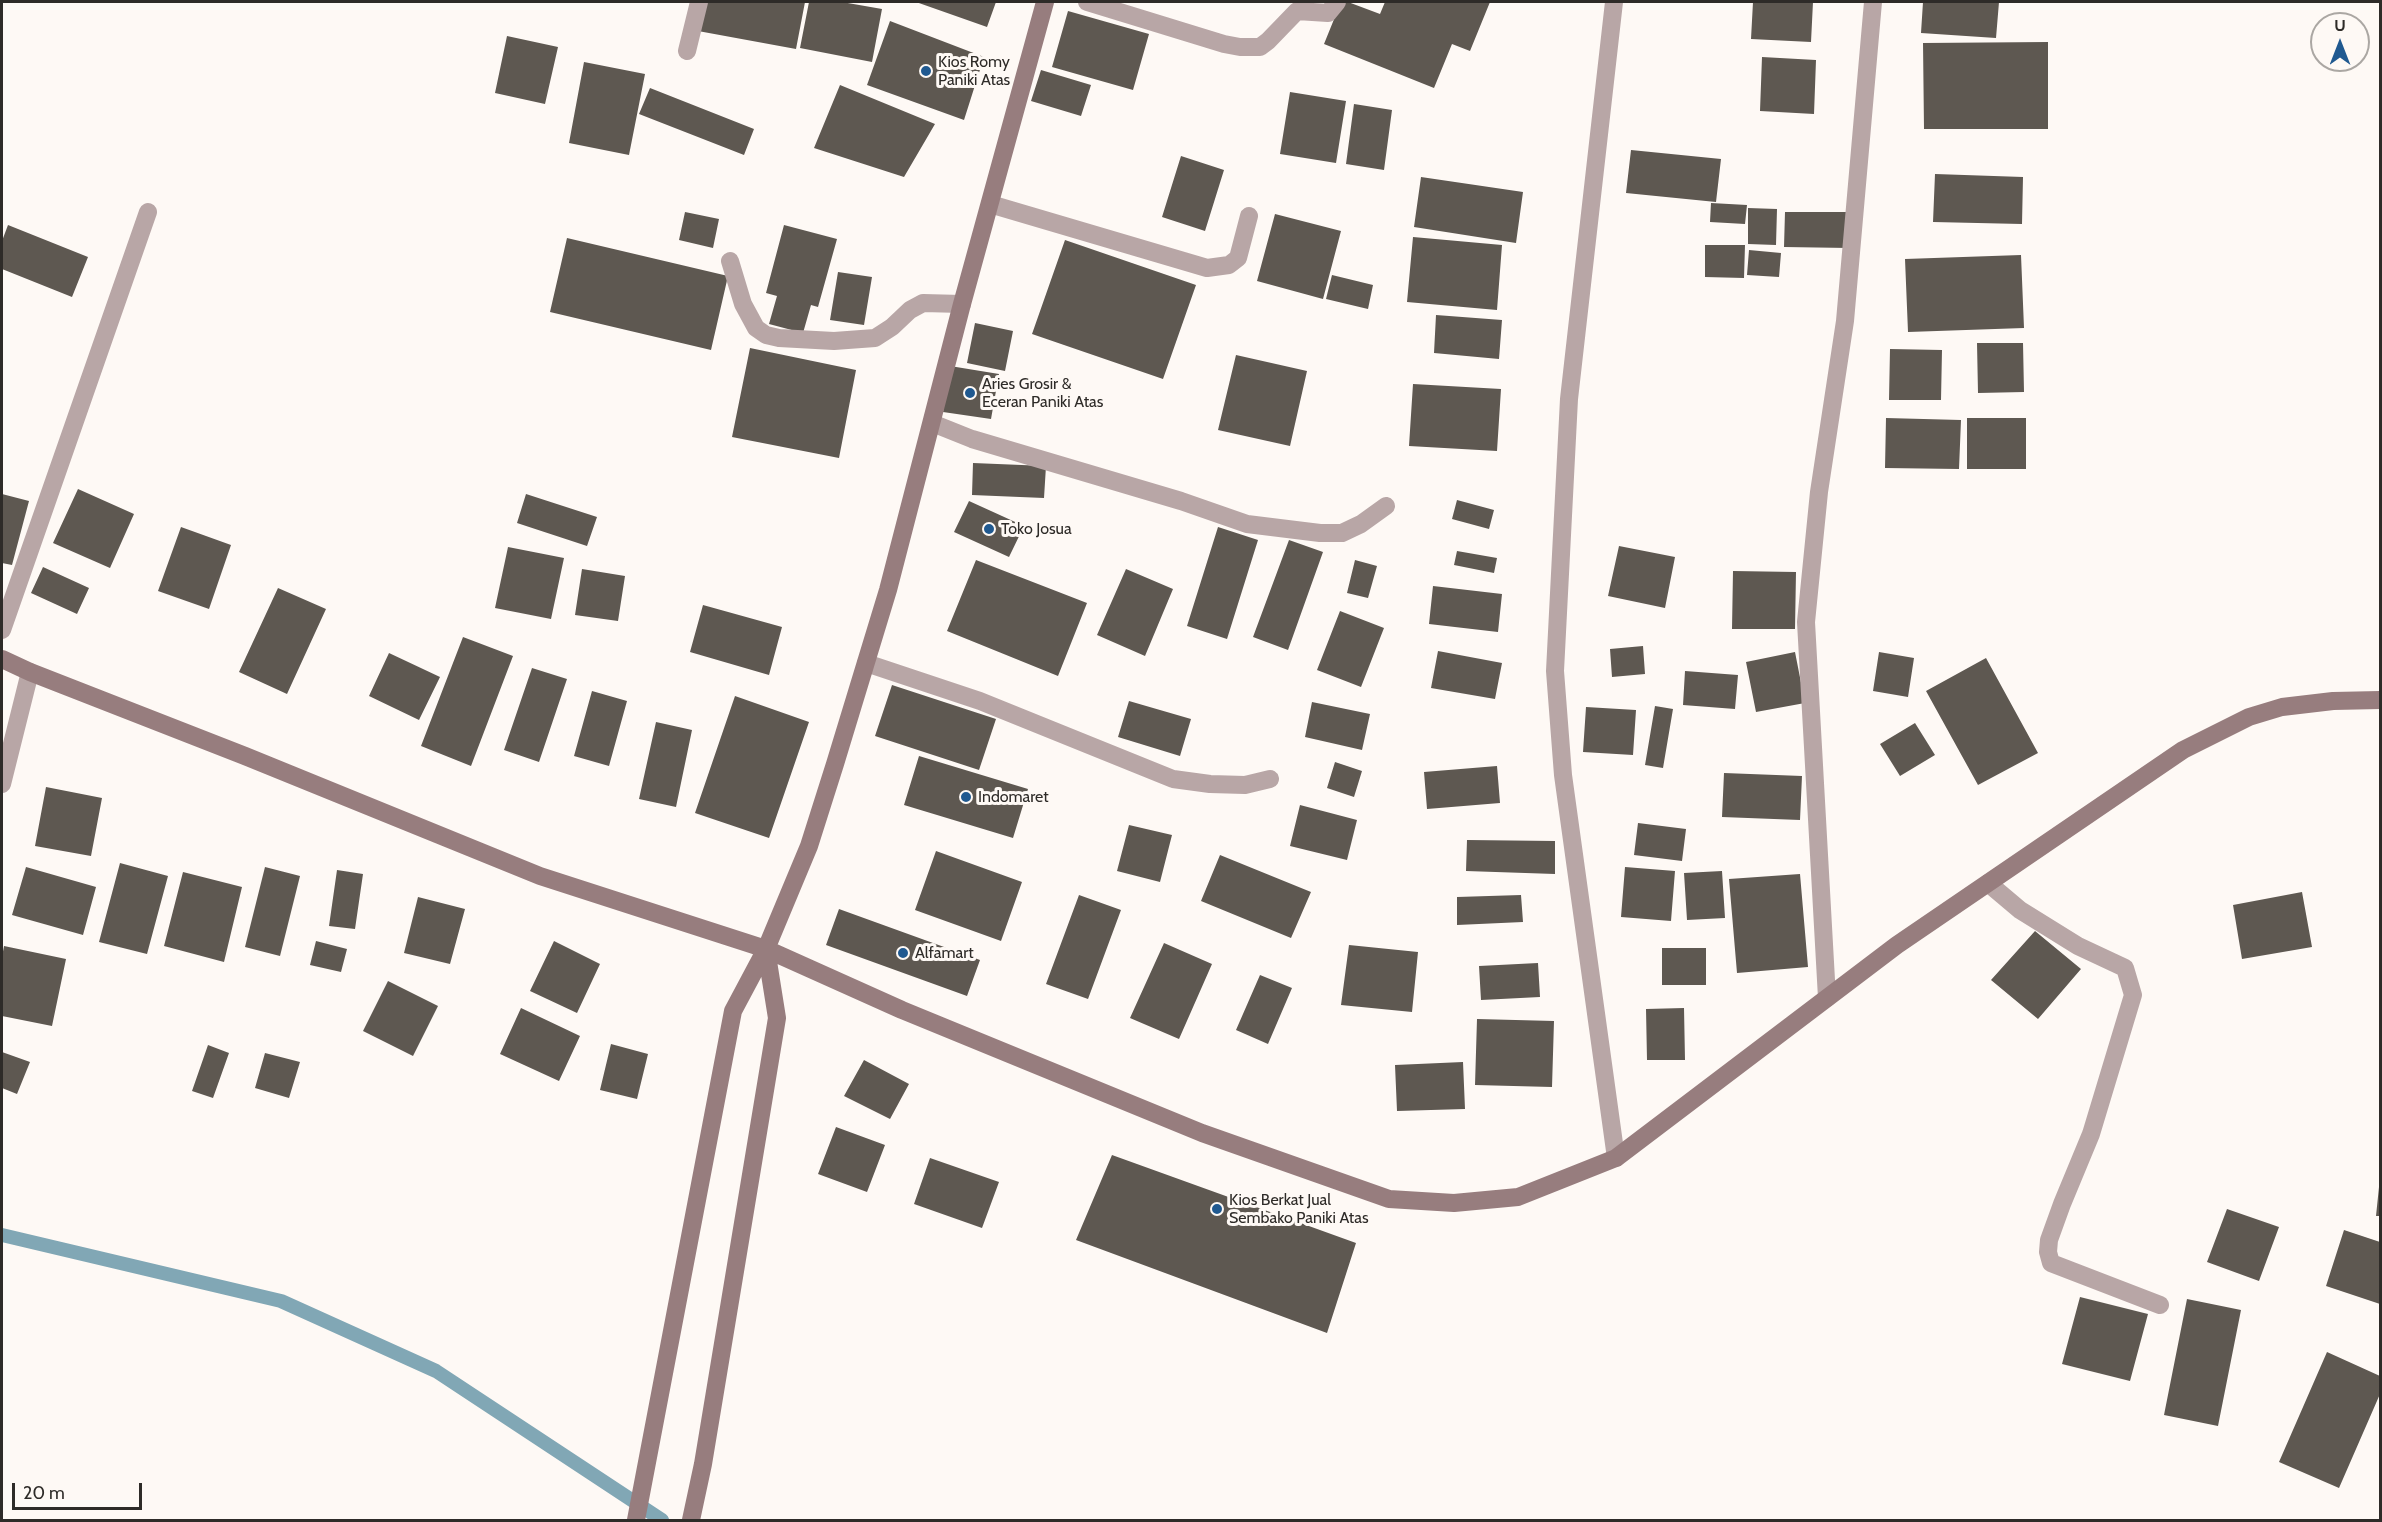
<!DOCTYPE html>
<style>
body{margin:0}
#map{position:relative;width:2382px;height:1522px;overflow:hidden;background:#fef9f5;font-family:Cabin,sans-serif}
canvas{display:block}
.frame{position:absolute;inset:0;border:3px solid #2e2b28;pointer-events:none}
.north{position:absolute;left:2310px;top:12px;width:60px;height:60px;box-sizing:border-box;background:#fef9f5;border:2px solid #aba7a3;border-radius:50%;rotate:0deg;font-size:16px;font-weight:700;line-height:24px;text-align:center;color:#2e2b28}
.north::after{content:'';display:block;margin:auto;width:21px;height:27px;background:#205990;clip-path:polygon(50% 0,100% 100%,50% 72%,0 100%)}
.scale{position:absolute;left:12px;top:1483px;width:130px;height:27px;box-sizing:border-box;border:3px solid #2e2b28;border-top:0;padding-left:8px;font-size:18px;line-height:21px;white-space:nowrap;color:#2e2b28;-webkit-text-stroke:4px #fef9f5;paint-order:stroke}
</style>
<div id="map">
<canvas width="2382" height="1522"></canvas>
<div class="frame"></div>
<div class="north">U</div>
<div class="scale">20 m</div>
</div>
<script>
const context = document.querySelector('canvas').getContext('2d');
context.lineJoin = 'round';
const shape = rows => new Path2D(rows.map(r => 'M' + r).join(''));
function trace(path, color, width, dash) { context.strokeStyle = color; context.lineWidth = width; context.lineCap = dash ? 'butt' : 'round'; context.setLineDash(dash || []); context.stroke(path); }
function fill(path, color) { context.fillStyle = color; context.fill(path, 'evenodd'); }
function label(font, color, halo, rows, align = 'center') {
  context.font = font + ' Cabin,sans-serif'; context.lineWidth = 6; context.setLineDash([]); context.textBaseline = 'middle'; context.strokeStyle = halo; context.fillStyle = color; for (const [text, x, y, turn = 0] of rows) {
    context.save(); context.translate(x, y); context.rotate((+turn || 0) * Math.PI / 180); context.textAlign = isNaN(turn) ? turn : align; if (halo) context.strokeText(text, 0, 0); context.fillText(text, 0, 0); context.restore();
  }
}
const stream = shape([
 [2,1235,281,1301,436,1371,662,1520]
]);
const building = shape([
 [704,2,805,2,796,49,698,31],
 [809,2,842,2,882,9,872,62,800,48],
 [916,2,996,2,987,27],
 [1341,2,1348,2,1380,14,1385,2,1490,2,1470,51,1452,44,1434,88,1324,44],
 [1753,2,1813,2,1811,42,1751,39],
 [1923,2,1999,2,1996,38,1921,33],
 [1068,11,1149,34,1133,90,1052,67],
 [890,21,984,57,964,120,867,85],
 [507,36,558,47,545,104,495,93],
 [2048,42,2048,129,1924,129,1923,43],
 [1762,57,1816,60,1814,114,1760,111],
 [584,62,645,74,629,155,569,143],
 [1041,70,1091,85,1081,116,1031,101],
 [840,85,935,124,904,177,814,148],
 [650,88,754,129,744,155,639,114],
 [1290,92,1346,101,1336,163,1280,154],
 [1354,104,1392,110,1384,170,1346,164],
 [1631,150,1721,159,1716,202,1626,193],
 [1181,156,1224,170,1205,231,1162,217],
 [1935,174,2023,177,2022,224,1933,222],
 [1421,177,1523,192,1516,243,1414,227],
 [1711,203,1747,205,1745,224,1710,222],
 [1748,208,1777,209,1776,245,1748,244],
 [685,212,719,219,713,248,679,240],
 [1785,212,1849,212,1849,248,1784,247],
 [1275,214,1341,231,1323,299,1257,281],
 [8,225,88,257,72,297,2,269,2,241],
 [784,225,837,239,818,307,811,305,803,333,769,324,777,296,766,293],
 [1413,237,1502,245,1497,310,1407,302],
 [567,238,728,276,711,350,550,312],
 [1065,240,1196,285,1163,379,1032,334],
 [1705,245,1745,245,1744,278,1705,277],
 [1749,250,1781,253,1779,277,1747,275],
 [2021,255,2024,328,1908,332,1905,259],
 [838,272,872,277,864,325,830,320],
 [1332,275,1373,285,1368,309,1326,299],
 [1436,315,1502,320,1499,359,1434,353],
 [975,323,1013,331,1005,371,967,363],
 [1977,343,2023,343,2024,392,1978,393],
 [750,348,856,370,839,458,732,437],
 [1890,349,1942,350,1941,400,1889,400],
 [1236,355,1307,371,1290,446,1218,430],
 [950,366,999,374,991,419,943,412],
 [1413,384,1501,389,1497,451,1409,446],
 [1886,418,1961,420,1959,469,1885,468],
 [1967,418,2026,418,2026,469,1967,469],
 [973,463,1046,466,1044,498,972,495],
 [78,489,134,514,110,568,53,543],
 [2,494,29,501,12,565,2,563],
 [526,494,597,517,587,546,517,523],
 [1457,500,1494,510,1489,529,1452,519],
 [969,501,1024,526,1009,557,954,532],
 [181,527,231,545,209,609,158,591],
 [1218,527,1258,540,1227,639,1187,626],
 [1289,540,1323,552,1288,650,1253,637],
 [1619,546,1675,557,1665,608,1608,596],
 [508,547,564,558,551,619,495,608],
 [1457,551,1497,558,1494,573,1454,565],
 [976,560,1087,603,1058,676,947,631],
 [1355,560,1377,566,1368,598,1347,593],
 [43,567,89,588,77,614,31,593],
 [582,569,625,576,618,621,575,615],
 [1126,569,1173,589,1145,656,1097,635],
 [1733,571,1796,572,1795,629,1732,629],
 [1433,586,1502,594,1498,632,1429,624],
 [278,588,326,609,287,694,239,672],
 [703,605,782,627,769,675,690,652],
 [1340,611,1384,628,1361,687,1317,670],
 [463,637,513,656,471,766,421,746],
 [1643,646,1645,674,1612,677,1610,649],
 [1438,651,1502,663,1495,699,1431,688],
 [1795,652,1805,703,1756,712,1746,662],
 [1879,652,1914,658,1908,697,1873,691],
 [389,653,440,677,419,720,369,696],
 [1986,658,2038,753,1978,785,1926,691],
 [532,668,567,679,539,762,504,750],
 [1685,671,1738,675,1735,709,1683,705],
 [892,685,996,719,979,770,875,736],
 [592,691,627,701,609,766,574,756],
 [735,696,809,722,769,838,695,813],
 [1129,701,1191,719,1180,756,1118,737],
 [1312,702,1370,714,1362,750,1305,737],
 [1655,706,1673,709,1663,768,1645,765],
 [1586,707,1636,710,1633,755,1583,752],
 [656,722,692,730,676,807,639,799],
 [1915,723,1935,755,1900,776,1880,744],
 [919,756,1028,789,1013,838,904,805],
 [1335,762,1362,771,1354,797,1327,788],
 [1497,766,1500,803,1427,809,1424,772],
 [1724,773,1802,776,1800,820,1722,817],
 [46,787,102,798,91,856,35,846],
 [1300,805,1357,820,1347,860,1290,846],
 [1638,823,1686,829,1682,861,1634,855],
 [1129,825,1172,835,1160,882,1117,871],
 [1467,840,1555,841,1555,874,1466,871],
 [936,851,1022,882,1001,941,915,910],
 [1220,855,1311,892,1291,938,1201,901],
 [120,863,168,876,147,954,99,942],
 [26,867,96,887,83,935,12,915],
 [265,867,300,876,280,956,245,947],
 [1625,867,1675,871,1671,921,1621,917],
 [337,870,363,874,355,929,329,926],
 [1722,871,1725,918,1687,920,1684,873],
 [183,872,242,887,224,962,164,946],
 [1800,874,1808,967,1737,973,1729,879],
 [2302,892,2312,947,2242,959,2233,905],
 [1079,895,1121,910,1088,999,1046,984],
 [1521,895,1523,922,1457,925,1457,897],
 [418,897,465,909,450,964,404,953],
 [839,909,980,960,967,996,826,945],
 [2035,931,2081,969,2038,1019,1991,980],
 [316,941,347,949,341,972,310,965],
 [554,941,600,964,577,1013,530,991],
 [1164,943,1212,964,1179,1039,1130,1018],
 [1349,945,1418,952,1412,1012,1341,1005],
 [4,946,66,959,52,1026,2,1016,2,957],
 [1662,948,1706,948,1706,985,1662,985],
 [1538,963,1540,997,1481,1000,1479,966],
 [1260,975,1292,988,1268,1044,1236,1030],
 [388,981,438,1006,413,1056,363,1031],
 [521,1008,580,1036,559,1081,500,1054],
 [1684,1008,1685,1060,1647,1060,1646,1009],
 [1477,1019,1554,1021,1552,1087,1475,1085],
 [611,1044,648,1054,637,1099,600,1090],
 [208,1045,229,1053,213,1098,192,1091],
 [2,1052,30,1062,17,1094,2,1088],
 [265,1053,300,1062,289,1098,255,1088],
 [864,1060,909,1084,890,1119,844,1096],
 [1463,1062,1465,1109,1397,1111,1395,1065],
 [836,1127,885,1145,867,1192,818,1174],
 [1112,1155,1356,1243,1327,1333,1076,1240],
 [930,1158,999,1182,982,1228,914,1204],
 [2379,1187,2380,1187,2380,1216,2376,1216],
 [2227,1209,2279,1227,2259,1281,2207,1262],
 [2344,1230,2380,1242,2380,1304,2326,1286],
 [2080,1297,2148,1314,2130,1381,2062,1364],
 [2187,1299,2241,1310,2218,1426,2164,1415],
 [2327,1352,2380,1376,2380,1394,2339,1488,2279,1462]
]);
const lane = shape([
 [2,630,148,212]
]);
const street = shape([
 [1087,2,1224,44,1240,47,1260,47,1268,41,1297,11,1328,13,1337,2],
 [1614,2,1569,399,1555,671,1563,775,1616,1158],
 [687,51,699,2],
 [990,204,1207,268,1229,265,1238,258,1249,216],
 [730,261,743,304,756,328,766,335,779,338,834,341,875,338,892,327,910,310,923,303,962,304],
 [932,423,972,439,1181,501,1247,524,1320,533,1342,533,1361,524,1386,506],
 [866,663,980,701,1173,779,1210,784,1245,785,1270,779],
 [2,784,30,672],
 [1988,883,2020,910,2078,946,2125,968,2133,995,2091,1134,2062,1204,2049,1240,2048,1252,2051,1263,2160,1305],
 [1827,998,1806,622,1819,492,1845,321,1873,2]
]);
const secondary = shape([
 [2,659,30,672,245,756,540,876,766,949,902,1010,1202,1133,1389,1199,1454,1203,1518,1197,1616,1158,1897,945,2183,750,2249,717,2282,707,2333,701,2380,700],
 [636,1520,733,1011,766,949,809,846,835,764,888,590,962,304,1045,2],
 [691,1520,703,1464,777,1018,766,949]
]);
const markers = [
 [926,71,6,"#205990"],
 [970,393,6,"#205990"],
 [989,529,6,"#205990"],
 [966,797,6,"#205990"],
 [903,953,6,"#205990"],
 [1217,1209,6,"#205990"]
];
const poiNames = [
 ["Kios Romy",938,62],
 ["Paniki Atas",938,80],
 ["Aries Grosir &",982,384],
 ["Eceran Paniki Atas",982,402],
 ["Toko Josua",1001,529],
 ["Indomaret",978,797],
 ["Alfamart",915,953],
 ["Kios Berkat Jual",1229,1200],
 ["Sembako Paniki Atas",1229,1218]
];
trace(stream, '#81a7b5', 14);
fill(building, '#5e5851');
trace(lane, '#b8a6a6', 18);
trace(street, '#b8a6a6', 18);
trace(secondary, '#977d7e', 18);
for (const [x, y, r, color] of markers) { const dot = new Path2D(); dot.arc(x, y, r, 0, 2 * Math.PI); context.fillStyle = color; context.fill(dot); trace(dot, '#fef9f5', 2); }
label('16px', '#2e2b28', '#fef9f5', poiNames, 'left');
</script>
